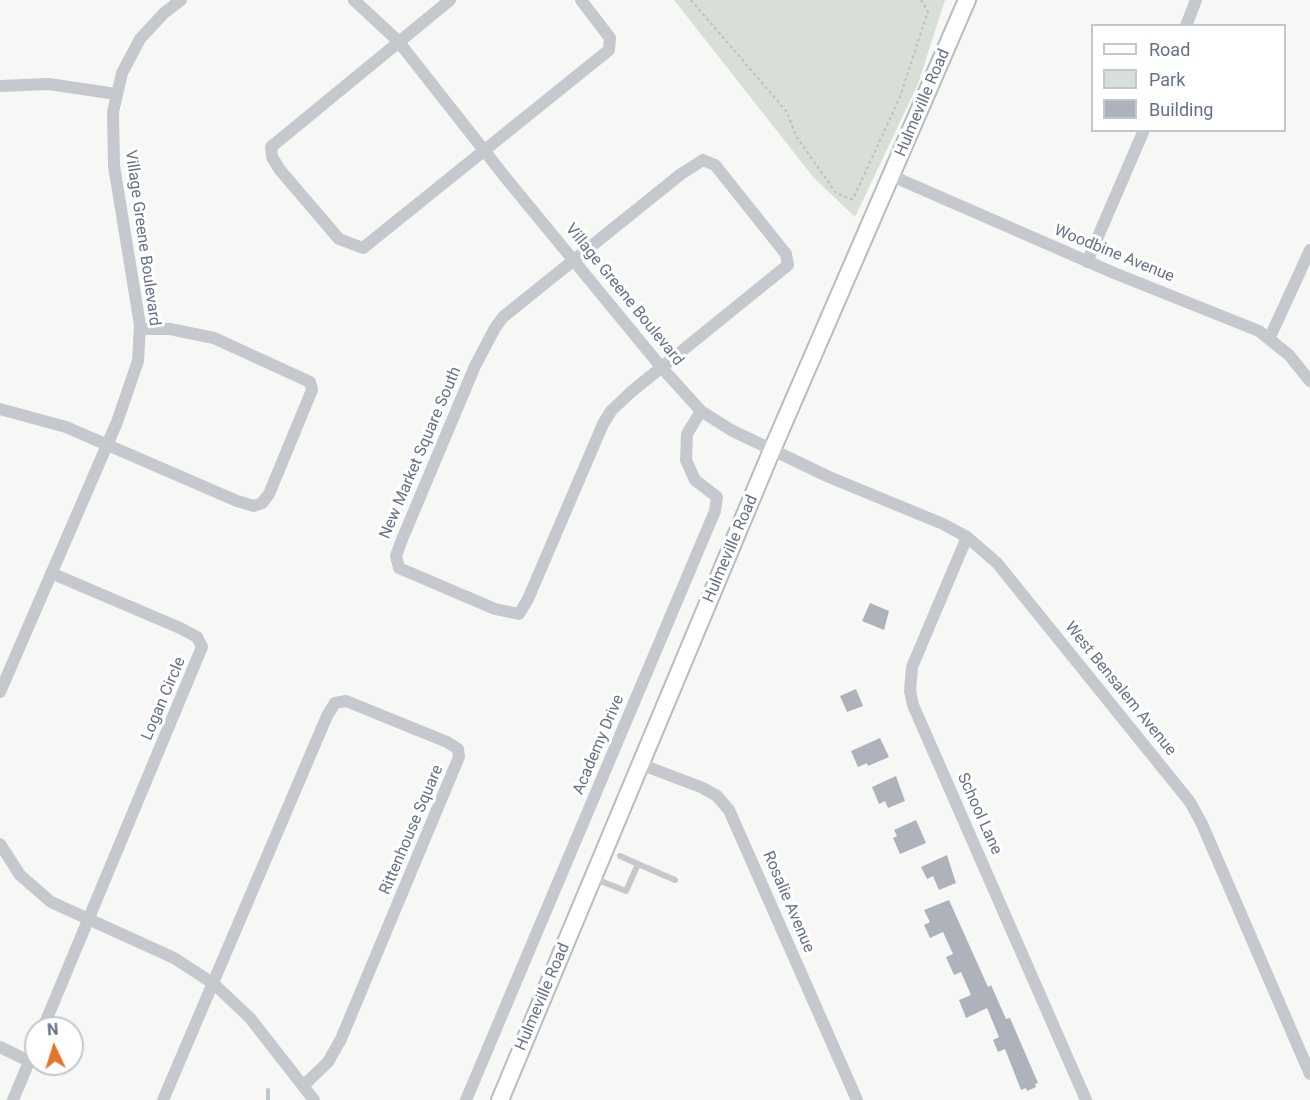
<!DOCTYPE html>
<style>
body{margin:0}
#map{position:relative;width:1310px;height:1100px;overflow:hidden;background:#f7f8f5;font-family:Roboto,sans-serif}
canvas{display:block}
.legend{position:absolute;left:1091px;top:24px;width:195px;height:108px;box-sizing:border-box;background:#fff;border:2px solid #c2c7cf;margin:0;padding:8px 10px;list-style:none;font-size:18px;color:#677286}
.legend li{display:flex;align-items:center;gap:12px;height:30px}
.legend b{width:30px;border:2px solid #c2c7cf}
.north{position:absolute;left:24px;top:1016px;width:60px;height:60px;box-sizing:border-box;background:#fff;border:2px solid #c2c7cf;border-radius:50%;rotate:356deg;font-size:16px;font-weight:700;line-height:24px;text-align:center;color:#677286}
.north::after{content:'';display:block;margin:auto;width:21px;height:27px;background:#e2762a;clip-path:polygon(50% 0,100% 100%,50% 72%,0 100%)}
</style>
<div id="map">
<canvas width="1310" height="1100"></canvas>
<ul class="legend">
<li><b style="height:8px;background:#fff"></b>Road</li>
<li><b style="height:16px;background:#d8dfd6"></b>Park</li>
<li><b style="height:16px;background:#aeb3bb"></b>Building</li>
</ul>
<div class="north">N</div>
</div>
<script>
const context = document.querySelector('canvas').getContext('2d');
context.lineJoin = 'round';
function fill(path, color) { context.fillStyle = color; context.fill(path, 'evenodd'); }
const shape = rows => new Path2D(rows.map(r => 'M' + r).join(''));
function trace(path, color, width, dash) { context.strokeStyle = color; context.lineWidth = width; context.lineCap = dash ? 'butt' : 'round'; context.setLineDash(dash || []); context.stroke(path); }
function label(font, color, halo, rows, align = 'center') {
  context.font = font + ' Roboto,sans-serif'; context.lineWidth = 6; context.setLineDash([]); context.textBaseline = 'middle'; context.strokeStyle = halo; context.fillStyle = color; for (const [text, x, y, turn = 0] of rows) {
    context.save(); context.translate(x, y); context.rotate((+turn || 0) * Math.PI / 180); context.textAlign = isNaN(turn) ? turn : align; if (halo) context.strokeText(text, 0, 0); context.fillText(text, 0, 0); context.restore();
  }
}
const green = shape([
 [674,0,945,0,918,84,855,217,814,178]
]);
const stream = shape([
 [268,1100,268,1090]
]);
const building = shape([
 [870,603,889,611,884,630,862,621],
 [856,689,863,706,847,712,840,696],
 [880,738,889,757,868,766,867,763,858,767,851,751],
 [896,776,905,801,888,808,885,801,879,804,872,787],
 [916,820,926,843,900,854,893,838,897,836,894,830],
 [947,855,956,883,939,890,933,876,927,879,921,867],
 [949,900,988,987,991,985,1006,1019,1010,1018,1038,1083,1035,1084,1036,1087,1027,1091,1026,1088,1021,1090,1005,1049,998,1052,993,1040,999,1037,987,1008,966,1018,959,1000,971,995,961,972,954,975,946,957,953,954,943,932,930,938,924,925,930,922,924,910]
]);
const path = shape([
 [691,0,787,112,796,136,836,193,850,199,853,199,900,97,928,11,921,0]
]);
const lane = shape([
 [638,864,675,880],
 [593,878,626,891,638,864,620,856]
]);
const street = shape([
 [354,0,398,41,505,177,662,368,701,411,731,430,829,477,943,524,967,537,997,563,1190,802,1202,824,1310,1074],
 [450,0,271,147,272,157,280,170,339,239,363,248,609,50,610,38,581,0],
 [1186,26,1196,0],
 [0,86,49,84,116,94],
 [703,160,715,165,786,254,788,265,631,392,611,411,603,424,528,599,519,614,495,609,399,568,396,556,401,542,475,366,495,328,503,317,681,174,703,160],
 [892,176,1114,273,1259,331,1289,355,1310,381],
 [1087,262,1144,130],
 [1270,337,1310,250],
 [0,409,66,427,237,501,254,506,262,503,269,494,312,390,310,382,214,338,170,329,140,329],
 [967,537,912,667,910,691,913,705,1086,1100],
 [0,692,117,422,138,361,140,325,114,166,113,112,122,73,140,39,164,13,181,0],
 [640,764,703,788,717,796,729,810,857,1100],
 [0,844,20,875,51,902,174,958,214,984,250,1018,314,1100],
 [43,1028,202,647,197,637,180,628,51,573],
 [0,1047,29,1061],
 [13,1100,36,1045],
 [163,1100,327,716,335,703,346,701,447,742,458,749,459,757,341,1039,328,1062,303,1086],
 [466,1100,715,511,717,497,695,480,686,460,687,434,701,411]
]);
const secondary = shape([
 [500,1100,772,450,967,0]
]);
const streetNames = [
 ["Hulmeville Road",923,103,-67],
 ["Village Greene Boulevard",142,238,82],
 ["Woodbine Avenue",1114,254,22],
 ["Village Greene Boulevard",624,295,51],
 ["New Market Square South",421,453,-67],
 ["Hulmeville Road",731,549,-67],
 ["West Bensalem Avenue",1120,689,51],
 ["Logan Circle",164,699,-67],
 ["Academy Drive",599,745,-67],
 ["School Lane",979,814,66],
 ["Rittenhouse Square",412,830,-67],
 ["Rosalie Avenue",788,902,67],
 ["Hulmeville Road",543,997,-67]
];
fill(green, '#d8dfd6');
trace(stream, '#bec7cc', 4);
fill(building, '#aeb3bb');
trace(secondary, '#b8bbc1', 20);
trace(path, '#bfc0c3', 2, [3, 3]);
trace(lane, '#c5c8cc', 6);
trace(street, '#c5c8cc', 12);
trace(secondary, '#fff', 16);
label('16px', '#677286', '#fff', streetNames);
</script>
